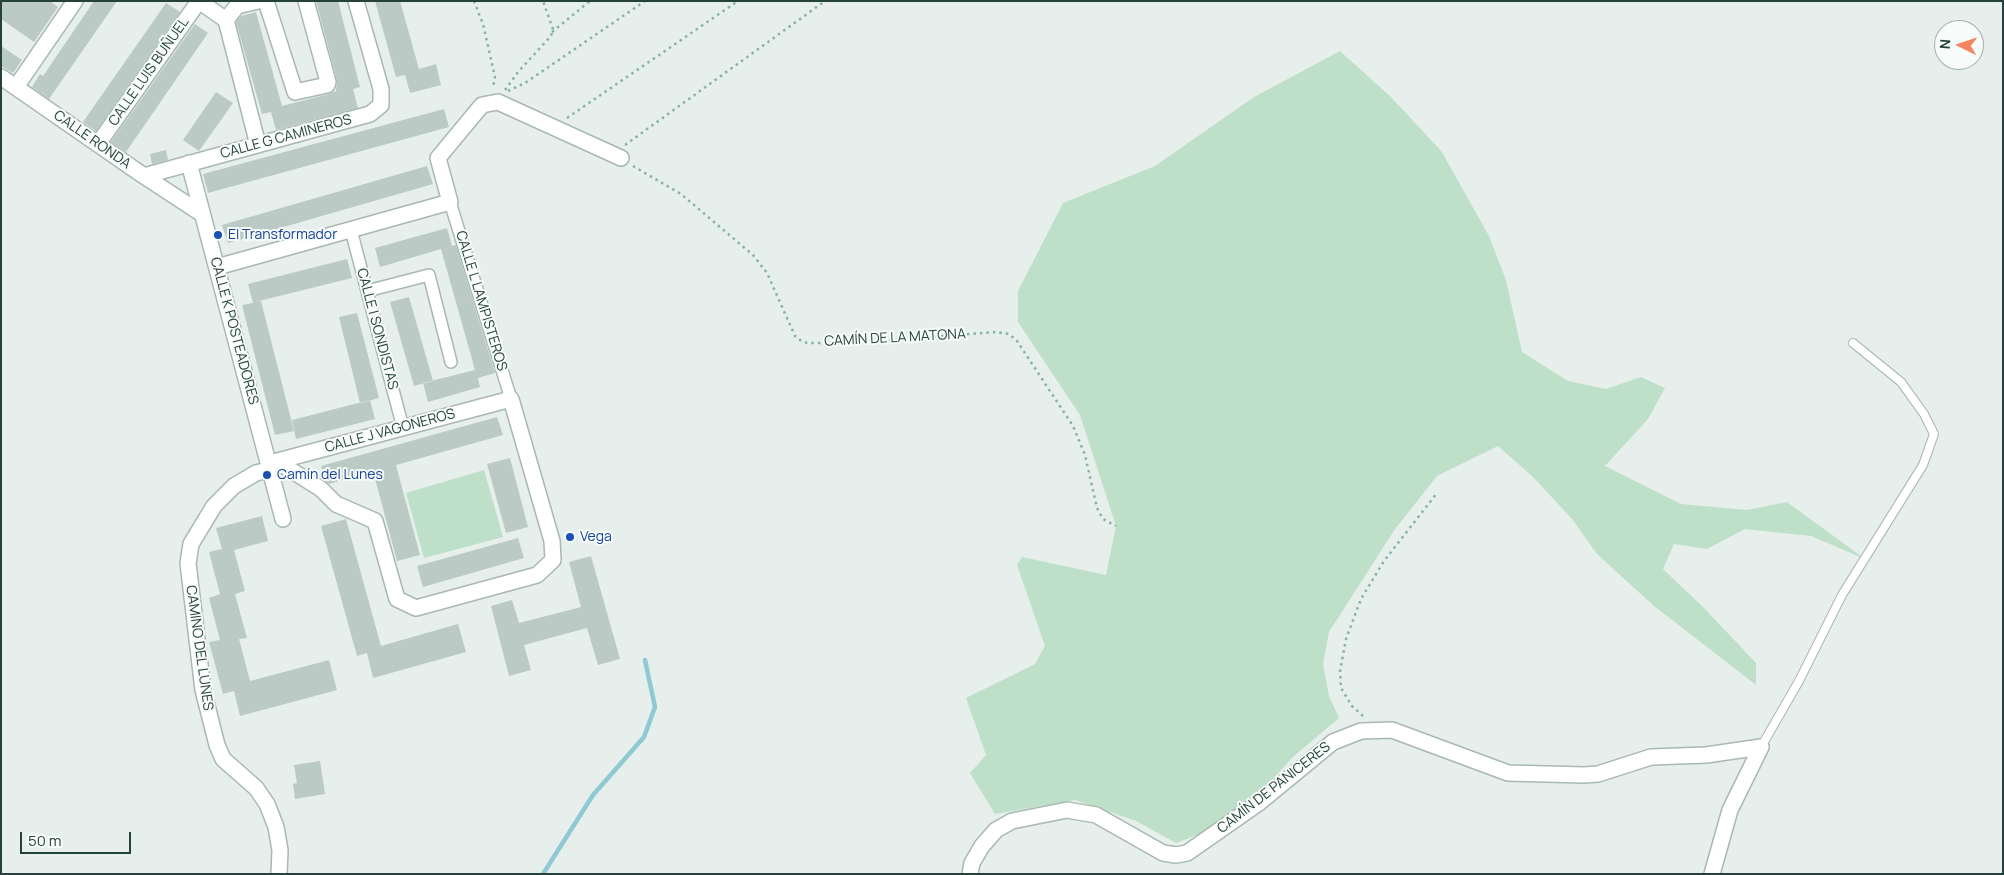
<!DOCTYPE html>
<meta charset="utf-8">
<style>
body{margin:0}
#map{position:relative;width:2004px;height:875px;overflow:hidden;background:#e6efeb;font-family:Manrope,sans-serif}
canvas{display:block}
.frame{position:absolute;inset:0;border:2px solid #24423a;pointer-events:none}
.north{position:absolute;left:1934px;top:20px;width:50px;height:50px;box-sizing:border-box;background:#f7fbf9;border:1px solid #a3b1ad;border-radius:50%;rotate:274deg;font-size:14px;font-weight:700;line-height:20px;text-align:center;color:#24423a}
.north::after{content:'';display:block;margin:auto;width:18px;height:22px;background:#f4845f;clip-path:polygon(50% 0,100% 100%,50% 72%,0 100%)}
.scale{position:absolute;left:20px;top:832px;width:111px;height:22px;box-sizing:border-box;border:2px solid #24423a;border-top:0;padding-left:6px;font-size:15px;line-height:18px;white-space:nowrap;color:#24423a;-webkit-text-stroke:4px #f7fbf9;paint-order:stroke}
</style>
<div id="map">
<canvas width="2004" height="875"></canvas>
<div class="frame"></div>
<div class="north">N</div>
<div class="scale">50 m</div>
</div>
<script>
const context = document.querySelector('canvas').getContext('2d');
context.lineJoin = 'round';
function fill(path, color) { context.fillStyle = color; context.fill(path, 'evenodd'); }
const shape = rows => new Path2D(rows.map(r => 'M' + r).join(''));
function trace(path, color, width, dash) { context.strokeStyle = color; context.lineWidth = width; context.lineCap = dash ? 'butt' : 'round'; context.setLineDash(dash || []); context.stroke(path); }
function label(font, color, halo, rows, align = 'center') {
  context.font = font + ' Manrope,sans-serif'; context.lineWidth = 4; context.setLineDash([]); context.textBaseline = 'middle'; context.strokeStyle = halo; context.fillStyle = color; for (const [text, x, y, turn = 0] of rows) {
    context.save(); context.translate(x, y); context.rotate((+turn || 0) * Math.PI / 180); context.textAlign = isNaN(turn) ? turn : align; if (halo) context.strokeText(text, 0, 0); context.fillText(text, 0, 0); context.restore();
  }
}
const green = shape([
 [1340,51,1391,97,1442,152,1489,236,1506,280,1522,352,1568,381,1606,389,1641,377,1665,388,1648,419,1605,466,1681,504,1747,510,1787,502,1865,559,1811,536,1745,529,1707,549,1674,544,1663,569,1704,608,1756,663,1756,685,1654,606,1597,554,1572,519,1533,477,1498,446,1437,476,1395,529,1329,632,1323,664,1329,696,1339,718,1293,757,1236,820,1176,843,1136,821,1075,800,995,814,970,773,986,755,966,698,1035,664,1045,646,1017,565,1022,557,1106,575,1116,526,1080,415,1018,322,1018,291,1063,203,1155,166,1254,97],
 [484,470,503,537,424,558,406,493]
]);
const stream = shape([
 [543,874,593,795,644,737,655,707,645,660]
]);
const building = shape([
 [1,1,50,1,58,7,34,42,1,19],
 [94,1,117,1,49,99,32,87,40,74,43,76],
 [316,1,338,1,360,87,353,89,358,108,276,130,271,112,262,114,236,22,241,16,256,12,282,106,329,94,336,91,337,80],
 [375,1,400,1,419,69,436,64,441,85,410,93,405,75,396,77],
 [166,3,180,12,96,131,83,122],
 [195,24,208,33,126,152,111,142],
 [1,46,22,60,13,73,1,66],
 [216,92,233,103,199,151,183,140],
 [444,109,449,127,208,193,203,174],
 [166,150,168,160,152,164,150,154],
 [427,166,433,184,228,243,222,225],
 [447,228,452,246,456,245,495,373,478,378,480,387,428,402,423,383,475,370,441,249,380,267,375,248],
 [347,259,352,278,255,302,261,301,294,431,275,435,242,305,253,303,248,284],
 [409,297,433,381,414,386,390,302],
 [357,313,379,398,360,403,339,317],
 [370,400,375,419,296,439,292,420],
 [497,417,503,435,396,465,420,555,397,561,373,471,329,484,326,481,321,466],
 [510,458,528,527,506,533,487,464],
 [262,516,268,541,234,550,245,591,235,594,247,638,239,639,250,681,329,660,337,690,240,716,234,691,223,694,209,642,220,640,209,598,220,594,209,552,222,549,216,528],
 [346,519,381,646,458,624,466,652,373,678,367,653,357,656,321,526],
 [518,538,524,558,423,587,417,566],
 [591,556,620,659,598,665,587,628,524,645,531,670,509,676,491,606,512,600,519,623,581,607,569,562],
 [320,761,325,794,295,799,293,784,297,783,294,765]
]);
const path = shape([
 [474,1,483,24,495,77,493,87],
 [552,32,590,1],
 [505,90,518,72,551,36,553,29,543,1],
 [508,91,525,83,645,1],
 [567,118,738,1],
 [625,145,825,1],
 [633,166,681,194,753,255,767,273,795,336,800,340,807,343,853,343,996,332,1009,334,1017,341,1073,426,1085,455,1097,508,1103,519,1116,526],
 [1363,716,1352,706,1341,688,1340,671,1346,639,1361,599,1384,561,1437,493]
]);
const service = shape([
 [1761,747,1799,681,1842,595,1923,465,1934,434,1924,414,1901,382,1853,343]
]);
const pedestrian = shape([
 [450,202,511,399],
 [351,230,403,428],
 [367,291,429,275,451,362]
]);
const minor = shape([
 [199,1,226,20,258,145],
 [266,1,295,92,327,85,328,82,306,1],
 [226,20,237,6,258,1],
 [1,77,144,176,370,114,381,105,381,89,356,1],
 [16,87,75,1],
 [98,144,199,1],
 [189,163,283,519],
 [144,176,202,214],
 [217,267,450,202,438,158,482,105,498,102,621,158],
 [270,463,511,399,552,541,553,560,537,575,416,608,397,599,375,521,336,504,321,489,278,462],
 [272,469,256,473,234,486,214,506,191,544,188,563,203,690,217,745,223,759,256,788,267,804,276,827,280,850,279,874],
 [970,874,972,863,982,846,996,830,1012,821,1067,810,1096,815,1163,853,1176,855,1187,853,1260,802,1333,742,1361,731,1392,730,1508,773,1584,775,1598,774,1651,757,1706,755,1761,747],
 [1712,874,1730,810,1761,747]
]);
const markers = [
 [218,235,5,"#1a4fb4"],
 [267,475,5,"#1a4fb4"],
 [570,537,5,"#1a4fb4"]
];
const streetNames = [
 ["CALLE LUIS BUÑUEL",149,72,-55],
 ["CALLE G CAMINEROS",286,137,-15],
 ["CALLE RONDA",92,140,35],
 ["CALLE L LAMPISTEROS",481,301,73],
 ["CALLE I SONDISTAS",377,329,75],
 ["CALLE K POSTEADORES",234,331,75],
 ["CAMÍN DE LA MATONA",895,338,-3],
 ["CALLE J VAGONEROS",390,431,-15],
 ["CAMINO DEL LUNES",199,648,82],
 ["CAMÍN DE PANICERES",1274,788,-38]
];
const transitNames = [
 ["El Transformador",228,235],
 ["Camín del Lunes",277,475],
 ["Vega",580,537]
];
fill(green, '#bfe0c8');
trace(stream, '#8ec9d4', 4.5);
fill(building, '#bbcac4');
trace(service, '#a8b8b2', 10);
trace(pedestrian, '#a8b8b2', 14);
trace(minor, '#a8b8b2', 18);
trace(path, '#86b3a5', 2.5, [2.5, 4]);
trace(service, '#fff', 8);
trace(pedestrian, '#fff', 11);
trace(minor, '#fff', 15);
for (const [x, y, r, color] of markers) { const dot = new Path2D(); dot.arc(x, y, r, 0, 2 * Math.PI); context.fillStyle = color; context.fill(dot); trace(dot, '#f7fbf9', 2); }
label('14px', '#24423a', '#f7fbf9', streetNames);
label('14px', '#164399', '#f7fbf9', transitNames, 'left');
</script>
